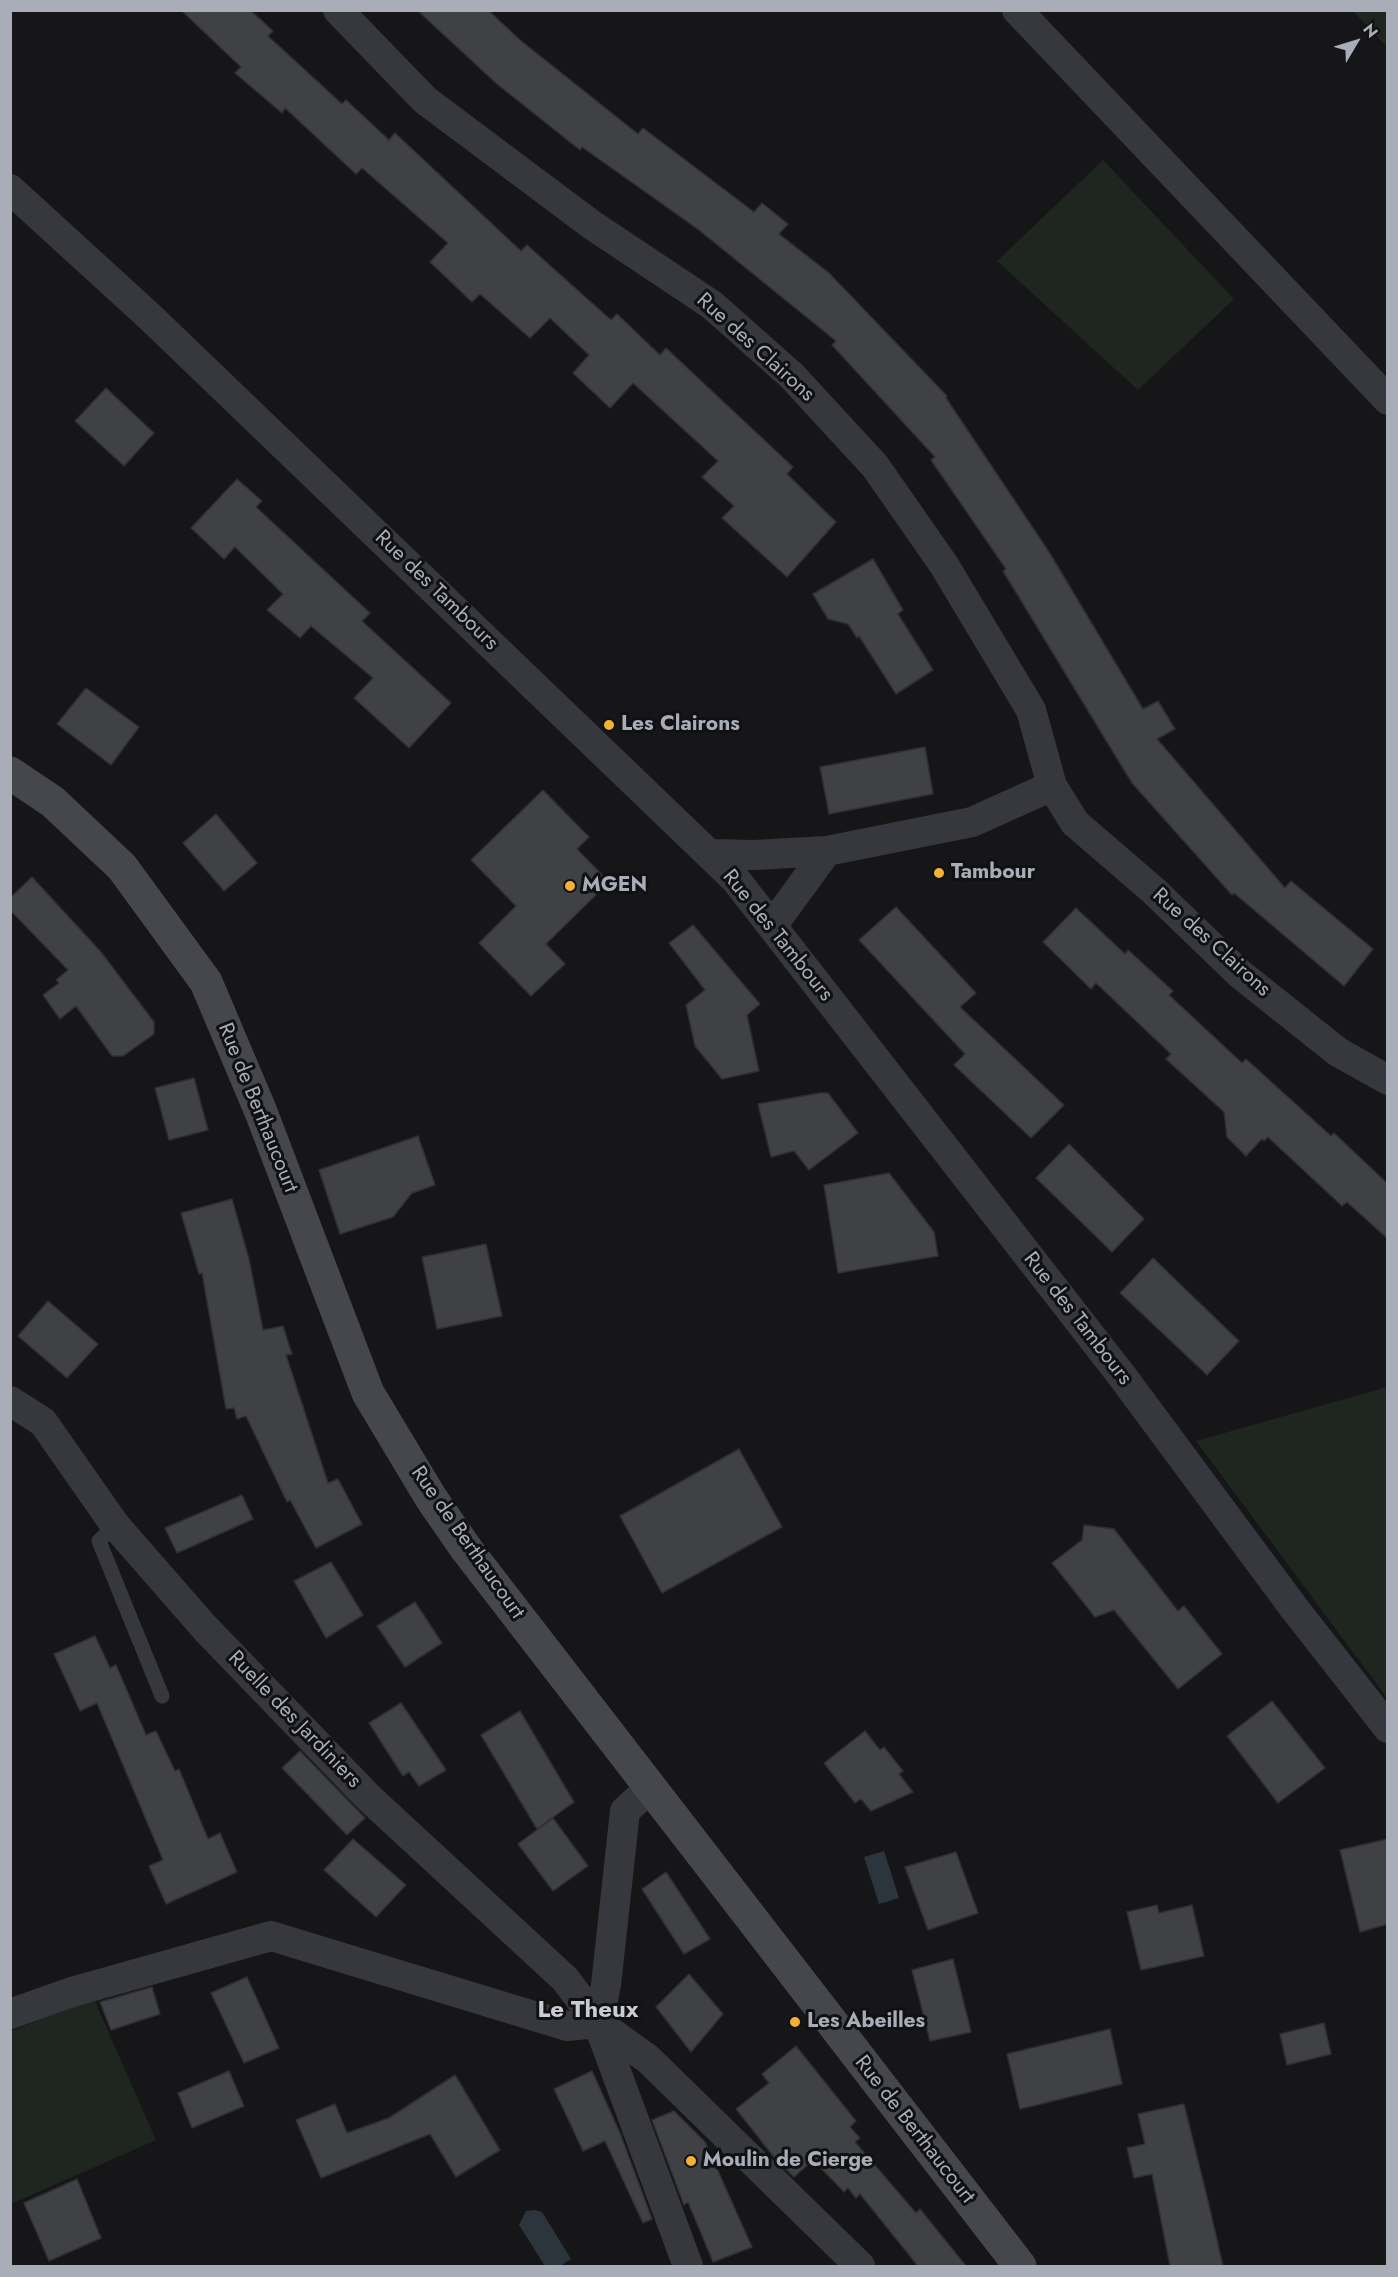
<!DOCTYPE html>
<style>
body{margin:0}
#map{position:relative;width:1398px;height:2277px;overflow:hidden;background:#161618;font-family:Jost,sans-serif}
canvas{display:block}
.frame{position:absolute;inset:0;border:12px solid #a8adb8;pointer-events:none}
.north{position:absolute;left:1326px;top:12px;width:60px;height:60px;-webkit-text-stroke:4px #111113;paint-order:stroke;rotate:52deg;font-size:16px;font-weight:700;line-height:24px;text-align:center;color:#a8adb8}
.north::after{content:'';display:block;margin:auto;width:21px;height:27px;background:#a8adb8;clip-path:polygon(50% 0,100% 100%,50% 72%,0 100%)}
</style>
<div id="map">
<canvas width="1398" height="2277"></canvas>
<div class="frame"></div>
<div class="north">N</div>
</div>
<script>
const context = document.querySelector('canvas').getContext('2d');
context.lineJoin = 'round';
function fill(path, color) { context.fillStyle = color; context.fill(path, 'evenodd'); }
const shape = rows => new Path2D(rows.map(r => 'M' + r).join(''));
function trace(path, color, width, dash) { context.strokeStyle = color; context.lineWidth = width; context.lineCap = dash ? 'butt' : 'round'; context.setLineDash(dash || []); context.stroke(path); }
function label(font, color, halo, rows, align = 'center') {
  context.font = font + ' Jost,sans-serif'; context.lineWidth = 6; context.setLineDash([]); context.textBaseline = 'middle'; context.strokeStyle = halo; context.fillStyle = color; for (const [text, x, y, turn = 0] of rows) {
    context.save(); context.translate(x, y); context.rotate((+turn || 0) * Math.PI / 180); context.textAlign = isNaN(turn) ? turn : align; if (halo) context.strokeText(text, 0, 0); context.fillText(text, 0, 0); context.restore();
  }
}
const green = shape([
 [1353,11,1387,11,1387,47],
 [1103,160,1234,299,1138,390,997,261],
 [1387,1387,1388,1387,1387,1698,1196,1441],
 [94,1999,156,2140,11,2204,11,2031]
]);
const water = shape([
 [884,1851,899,1898,879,1904,864,1857],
 [534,2210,542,2212,571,2259,560,2266,545,2266,519,2225,526,2211]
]);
const building = shape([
 [181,10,250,10,273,31,268,36,342,104,346,100,389,140,395,133,521,251,527,245,611,320,617,314,660,355,666,348,793,467,787,474,836,522,787,577,722,518,734,506,702,477,718,461,633,383,610,408,573,373,589,355,550,318,530,338,480,294,472,302,430,262,448,243,362,168,356,174,285,108,282,113,235,73,241,67,181,10],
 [417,10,488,10,520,40,638,134,643,128,754,212,762,203,788,224,779,234,829,273,947,396,946,398,1049,552,1143,709,1158,701,1175,729,1157,739,1285,888,1291,881,1373,949,1344,986,1234,893,1232,895,1132,783,1003,571,1006,569,931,460,935,457,832,345,836,341,699,230,582,147,580,150,497,84,417,10],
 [106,388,154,433,124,466,75,421,106,388],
 [237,479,262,501,256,507,370,613,362,621,451,703,409,748,354,698,373,678,311,626,300,638,267,610,283,594,235,547,224,559,191,528,237,479],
 [873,559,903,610,898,614,933,670,896,694,859,636,857,638,848,624,828,619,813,594,873,559],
 [86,688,139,727,111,765,57,724,86,688],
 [925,747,933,794,829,814,820,767,925,747],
 [543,790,589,837,577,849,609,882,546,944,565,964,531,996,479,943,516,906,471,860,543,790],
 [216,814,257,863,224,891,183,843,216,814],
 [32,877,101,952,154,1022,154,1034,123,1056,112,1056,76,1006,60,1019,43,995,59,983,56,980,68,970,10,910,10,898,32,877],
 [896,907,976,993,960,1007,1064,1105,1031,1138,954,1065,965,1054,859,940,896,907],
 [1076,908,1125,954,1128,950,1173,991,1169,995,1242,1063,1246,1059,1331,1136,1334,1133,1388,1184,1388,1239,1347,1202,1342,1206,1268,1137,1264,1141,1262,1139,1246,1156,1227,1137,1224,1112,1166,1059,1171,1054,1096,983,1091,989,1043,942,1076,908],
 [693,925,760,1004,747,1015,759,1071,722,1079,695,1046,686,1005,705,990,669,943,693,925],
 [194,1078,208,1130,169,1140,155,1088,194,1078],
 [820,1093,828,1093,858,1133,809,1170,794,1151,771,1157,758,1104,820,1093],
 [418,1136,435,1185,412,1193,393,1217,340,1234,319,1170,418,1136],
 [1069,1144,1144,1219,1112,1252,1036,1178,1069,1144],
 [889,1173,934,1232,938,1256,838,1273,824,1185,889,1173],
 [232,1199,249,1259,263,1330,283,1326,292,1354,286,1355,328,1483,338,1479,362,1524,316,1548,290,1500,287,1502,246,1416,237,1419,234,1408,226,1409,202,1273,199,1274,181,1213,232,1199],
 [486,1244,502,1316,437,1329,422,1257,486,1244],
 [1153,1258,1239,1341,1207,1375,1120,1293,1153,1258],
 [48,1301,98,1344,67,1378,18,1336,48,1301],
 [739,1449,782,1527,662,1593,620,1516,739,1449],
 [242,1495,253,1519,177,1553,165,1528,242,1495],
 [1084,1525,1114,1529,1178,1611,1184,1606,1222,1654,1178,1689,1114,1610,1095,1617,1052,1563,1082,1540,1084,1525],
 [331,1562,363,1615,326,1638,294,1581,331,1562],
 [415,1602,442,1643,405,1667,377,1626,415,1602],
 [95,1636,110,1668,116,1665,146,1735,156,1731,175,1771,179,1769,208,1839,220,1833,237,1872,166,1904,149,1866,163,1860,97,1703,80,1711,54,1654,95,1636],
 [1272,1701,1325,1768,1278,1803,1227,1736,1272,1701],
 [401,1703,446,1770,419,1786,409,1772,403,1776,369,1723,401,1703],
 [520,1711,574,1802,537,1829,481,1735,520,1711],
 [865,1731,880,1750,884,1747,903,1771,899,1774,913,1792,871,1811,861,1799,855,1803,824,1763,865,1731],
 [300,1751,365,1818,347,1835,282,1768,300,1751],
 [553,1818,588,1866,553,1891,518,1844,553,1818],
 [353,1839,406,1885,376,1917,324,1870,353,1839],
 [1388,1839,1388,1924,1360,1932,1340,1850,1388,1839],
 [956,1852,978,1913,928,1930,905,1867,956,1852],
 [666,1872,710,1939,684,1954,642,1889,666,1872],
 [1157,1905,1159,1913,1192,1905,1204,1956,1141,1970,1127,1912,1157,1905],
 [953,1959,971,2032,930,2041,912,1970,953,1959],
 [689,1974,723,2014,691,2052,656,2007,689,1974],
 [247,1977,279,2048,244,2063,211,1993,247,1977],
 [152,1987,160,2014,111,2030,100,2002,152,1987],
 [1324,2023,1331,2054,1287,2065,1280,2034,1324,2023],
 [1110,2029,1122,2084,1020,2109,1007,2054,1110,2029],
 [796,2046,856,2121,850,2127,860,2138,855,2142,916,2213,920,2209,966,2266,918,2266,860,2194,856,2198,848,2188,844,2192,813,2160,794,2177,774,2157,736,2109,769,2083,762,2074,796,2046],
 [229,2071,244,2106,192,2128,178,2093,229,2071],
 [592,2071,620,2133,652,2219,643,2223,605,2141,583,2151,554,2089,592,2071],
 [455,2075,500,2150,456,2177,430,2134,321,2178,296,2120,335,2104,347,2133,389,2118,455,2075],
 [1184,2104,1208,2201,1223,2266,1170,2266,1152,2174,1134,2178,1127,2148,1145,2144,1138,2114,1184,2104],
 [674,2111,705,2142,752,2247,713,2262,688,2202,684,2205,652,2120,674,2111],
 [77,2179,101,2238,49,2261,24,2203,77,2179]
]);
const service = shape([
 [115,1525,99,1541,162,1696]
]);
const minor = shape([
 [338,10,425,100,592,225,712,305,792,376,875,466,944,565,1031,710,1052,786,1075,823,1154,891,1240,974,1338,1052,1388,1080],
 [1017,10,1388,400],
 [10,189,150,317,736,880,1122,1376,1294,1608,1388,1728],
 [710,854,754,855,827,851,972,822,1052,786],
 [772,926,827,851],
 [10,1401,43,1422,115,1525,205,1628,368,1797,565,1979,598,2023,648,2059,860,2266],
 [650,1788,625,1811,606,1985,598,2023,688,2266],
 [10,2014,72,1992,271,1936,567,2026,598,2023]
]);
const secondary = shape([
 [10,773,53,802,122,867,206,982,261,1112,368,1393,431,1498,467,1550,1020,2266]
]);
const markers = [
 [609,725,6,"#f2b134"],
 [939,873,6,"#f2b134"],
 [570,886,6,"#f2b134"],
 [795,2022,6,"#f2b134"],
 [691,2161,6,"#f2b134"]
];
const streetNames = [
 ["Rue des Clairons",755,348,42],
 ["Rue des Tambours",436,591,44],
 ["Rue des Tambours",777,936,51],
 ["Rue des Clairons",1211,943,42],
 ["Rue de Berthaucourt",257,1108,68],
 ["Rue des Tambours",1077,1319,52],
 ["Rue de Berthaucourt",467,1543,55],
 ["Ruelle des Jardiniers",294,1720,46],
 ["Rue de Berthaucourt",914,2130,52]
];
const poiNames = [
 ["Les Clairons",621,725],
 ["Tambour",951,873],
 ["MGEN",582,886],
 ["Les Abeilles",807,2022],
 ["Moulin de Cierge",703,2161]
];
const quarterNames = [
 ["Le Theux",588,2011]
];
fill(green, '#1e261f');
fill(water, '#2c353c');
fill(building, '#404145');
trace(building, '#303034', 1.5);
trace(service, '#37383d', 15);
trace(minor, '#37383d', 30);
trace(secondary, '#45474d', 33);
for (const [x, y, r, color] of markers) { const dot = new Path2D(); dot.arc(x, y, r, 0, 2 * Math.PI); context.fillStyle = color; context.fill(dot); trace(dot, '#111113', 2); }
label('21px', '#a8adb8', '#111113', streetNames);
label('bold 21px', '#a8adb8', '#111113', poiNames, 'left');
label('bold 24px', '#c9ccd4', '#111113', quarterNames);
</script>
